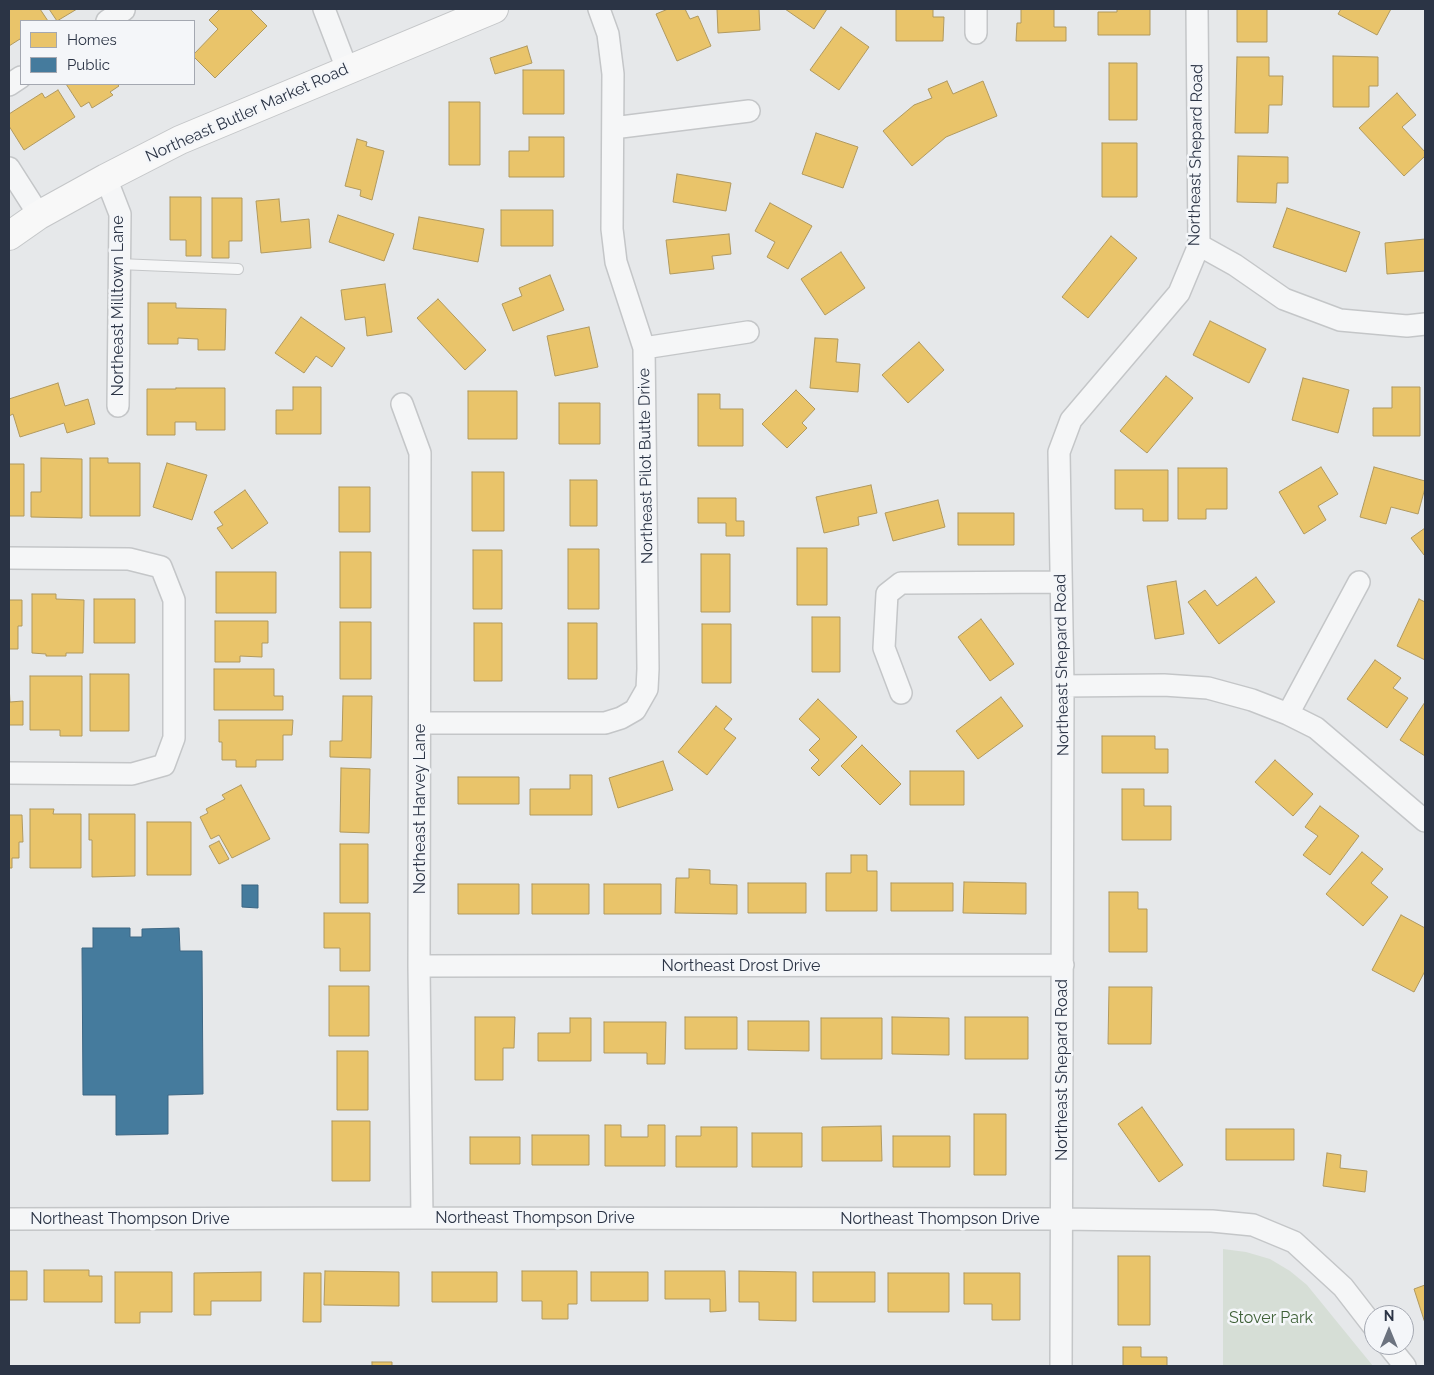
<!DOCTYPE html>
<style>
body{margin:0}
#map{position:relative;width:1434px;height:1375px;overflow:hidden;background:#e6e8ea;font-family:Raleway,sans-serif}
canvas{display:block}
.frame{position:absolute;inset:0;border:10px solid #2b3445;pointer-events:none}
.legend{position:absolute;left:20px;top:20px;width:175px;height:65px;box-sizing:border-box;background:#f4f6f9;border:1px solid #a4a8b1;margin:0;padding:6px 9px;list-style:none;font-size:15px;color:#2b3445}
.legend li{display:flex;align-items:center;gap:10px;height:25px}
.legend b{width:25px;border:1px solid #a4a8b1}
.north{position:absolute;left:1364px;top:1305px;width:50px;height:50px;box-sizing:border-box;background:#f4f6f9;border:1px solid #a4a8b1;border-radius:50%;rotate:0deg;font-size:14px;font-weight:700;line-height:20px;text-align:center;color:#2b3445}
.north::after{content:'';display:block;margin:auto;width:18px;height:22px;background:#6c737f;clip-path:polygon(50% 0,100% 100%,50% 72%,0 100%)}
</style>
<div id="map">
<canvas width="1434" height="1375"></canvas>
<div class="frame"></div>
<ul class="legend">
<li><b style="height:14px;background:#e9c46a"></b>Homes</li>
<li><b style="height:14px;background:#457b9d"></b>Public</li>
</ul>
<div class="north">N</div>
</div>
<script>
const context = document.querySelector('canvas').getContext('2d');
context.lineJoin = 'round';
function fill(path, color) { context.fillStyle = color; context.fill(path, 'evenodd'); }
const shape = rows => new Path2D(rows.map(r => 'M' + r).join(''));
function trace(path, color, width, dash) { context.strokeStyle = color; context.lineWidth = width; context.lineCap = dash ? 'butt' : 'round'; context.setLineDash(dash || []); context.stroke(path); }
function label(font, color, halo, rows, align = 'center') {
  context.font = font + ' Raleway,sans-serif'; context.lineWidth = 5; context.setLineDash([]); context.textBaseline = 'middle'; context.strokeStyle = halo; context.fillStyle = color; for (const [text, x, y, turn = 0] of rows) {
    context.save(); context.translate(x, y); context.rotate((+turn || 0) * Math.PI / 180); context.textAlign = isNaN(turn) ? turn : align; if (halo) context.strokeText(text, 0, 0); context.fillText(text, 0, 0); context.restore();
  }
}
const green = shape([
 [1223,1249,1246,1252,1270,1259,1290,1271,1307,1285,1373,1366,1223,1366]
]);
const homes = shape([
 [9,9,40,9,48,21,21,21,21,41,20,39,9,46,9,9],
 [49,9,77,9,57,21,49,9],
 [220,9,250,9,267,26,215,78,194,57,194,54,218,29,209,20,220,9],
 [668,9,685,9,690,19,698,16,711,46,677,61,656,14,668,9],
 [717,9,759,9,760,30,718,33,717,9],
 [785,9,827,9,814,29,785,9],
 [896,9,933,9,933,17,944,17,943,41,896,41,896,9],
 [1021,9,1054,9,1054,27,1066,27,1066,41,1016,41,1017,23,1021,23,1021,9],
 [1117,9,1150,9,1150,35,1098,35,1098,12,1117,12,1117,9],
 [1237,9,1267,9,1267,42,1237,42,1237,9],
 [1341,9,1391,9,1377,35,1338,14,1341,9],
 [841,27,869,47,839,90,810,70,841,27],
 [527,46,532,63,495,74,490,58,527,46],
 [1333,56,1378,57,1378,86,1369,86,1369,107,1333,107,1333,56],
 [1237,57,1269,57,1269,76,1283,76,1282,105,1269,105,1268,133,1235,133,1237,57],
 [1109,63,1137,63,1137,120,1109,120,1109,63],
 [523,70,564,70,564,114,523,114,523,70],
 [947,81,953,94,983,81,997,116,946,137,912,166,883,131,914,105,932,98,928,89,947,81],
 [66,84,117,84,119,86,110,92,113,95,92,108,89,102,81,107,66,84],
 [58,90,75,117,24,150,9,126,9,114,42,93,45,98,58,90],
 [1397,93,1416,115,1402,127,1425,152,1425,156,1404,176,1359,128,1397,93],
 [449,102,480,102,480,165,449,165,449,102],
 [816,133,858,147,843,188,802,174,816,133],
 [529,137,564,137,564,177,509,177,509,151,529,151,529,137],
 [357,139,367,142,366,146,384,151,372,200,360,196,361,190,345,186,357,139],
 [1102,143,1137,143,1137,197,1102,197,1102,143],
 [1238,156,1288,157,1288,183,1277,183,1276,203,1237,202,1238,156],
 [677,174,731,183,726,211,673,202,677,174],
 [170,197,201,197,201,256,186,256,186,240,170,240,170,197],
 [212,198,242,198,242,241,229,241,229,258,212,258,212,198],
 [279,199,281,222,309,219,311,248,261,253,256,201,279,199],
 [770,203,812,226,788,269,767,257,775,242,755,231,770,203],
 [1287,208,1360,232,1346,272,1273,247,1287,208],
 [501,210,553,210,553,246,501,246,501,210],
 [338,215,394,234,384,261,329,242,338,215],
 [419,217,484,229,478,262,413,249,419,217],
 [729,234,731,254,712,256,714,269,670,274,666,240,729,234],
 [1111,236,1137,258,1088,318,1062,297,1111,236],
 [1425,239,1425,271,1387,274,1385,243,1425,239],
 [841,252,865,288,825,315,801,279,841,252],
 [550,275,564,310,513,331,502,304,522,296,519,288,550,275],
 [385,284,392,332,367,336,365,317,345,320,341,290,385,284],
 [438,299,486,350,465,370,417,318,438,299],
 [148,303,176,303,176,308,226,309,225,350,198,350,198,339,178,338,178,344,148,344,148,303],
 [301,317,345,348,332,367,316,356,304,373,275,353,301,317],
 [1210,321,1266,349,1249,383,1193,355,1210,321],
 [589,327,598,367,555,376,547,336,589,327],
 [815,338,838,339,836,362,860,364,858,392,810,388,815,338],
 [919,342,944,370,908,403,882,375,919,342],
 [1166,376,1193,398,1147,453,1120,431,1166,376],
 [1303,378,1349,390,1338,433,1292,420,1303,378],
 [58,383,65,406,88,399,95,424,67,433,64,423,20,437,13,414,9,416,9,399,58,383],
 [293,387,321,387,321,434,276,434,276,410,293,410,293,387],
 [1392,387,1420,387,1420,436,1373,436,1373,408,1392,408,1392,387],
 [176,388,225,388,225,430,196,430,196,422,175,422,175,435,147,435,147,389,176,389,176,388],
 [796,390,815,409,802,423,807,428,787,448,762,424,796,390],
 [468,391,517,391,517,439,468,439,468,391],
 [698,394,720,394,720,409,743,409,743,446,698,446,698,394],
 [559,403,600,403,600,444,559,444,559,403],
 [41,458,82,459,82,518,31,517,31,492,41,492,41,458],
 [90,458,108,458,108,463,140,463,140,516,90,516,90,458],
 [167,463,207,475,192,520,153,507,167,463],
 [9,464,24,464,24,516,9,516,9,464],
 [1321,467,1338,494,1318,506,1326,520,1304,534,1279,492,1321,467],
 [1374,467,1425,481,1425,488,1418,514,1391,507,1386,524,1360,517,1374,467],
 [1178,468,1227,468,1227,509,1206,509,1206,519,1178,519,1178,468],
 [1115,470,1168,470,1168,521,1143,521,1143,509,1115,509,1115,470],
 [472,472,504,472,504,531,472,531,472,472],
 [570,480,597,480,597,526,570,526,570,480],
 [871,485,877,513,858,517,859,525,824,533,816,497,871,485],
 [339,487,370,487,370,532,339,532,339,487],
 [245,490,268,523,232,549,217,528,223,525,214,512,245,490],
 [698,498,736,498,736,521,744,521,744,536,726,536,726,523,698,523,698,498],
 [938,500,945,527,893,541,885,513,938,500],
 [958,513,1014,513,1014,545,958,545,958,513],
 [1425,528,1425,554,1424,555,1411,538,1425,528],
 [797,548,827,548,827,605,797,605,797,548],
 [568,549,599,549,599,609,568,609,568,549],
 [473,550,502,550,502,609,473,609,473,550],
 [340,552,371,552,371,608,340,608,340,552],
 [701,554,730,554,730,612,701,612,701,554],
 [216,572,276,572,276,613,216,613,216,572],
 [1256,577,1275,602,1219,644,1188,602,1205,590,1217,606,1256,577],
 [1176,581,1184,634,1155,639,1147,586,1176,581],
 [32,594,56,594,56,599,84,600,83,653,66,653,66,656,46,656,46,654,32,653,32,594],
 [94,599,135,599,135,643,94,643,94,599],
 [1419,599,1425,602,1425,660,1397,646,1419,599],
 [9,600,22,600,22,626,18,626,18,649,9,649,9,600],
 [812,617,840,617,840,672,812,672,812,617],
 [981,619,1014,664,990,681,958,637,981,619],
 [215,621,268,621,268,643,262,643,262,657,240,656,240,662,215,662,215,621],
 [340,622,371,622,371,679,340,679,340,622],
 [474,623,502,623,502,681,474,681,474,623],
 [568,623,597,623,597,679,568,679,568,623],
 [702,624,731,624,731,683,702,683,702,624],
 [1375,660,1401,678,1393,688,1408,698,1387,728,1347,699,1375,660],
 [214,669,274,669,274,696,283,696,283,710,214,710,214,669],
 [90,674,129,674,129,731,90,731,90,674],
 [30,676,82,676,82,736,60,736,60,730,30,730,30,676],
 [9,685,10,702,23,701,23,725,9,725,9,685],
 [343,696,372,696,371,758,330,757,330,741,342,741,343,696],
 [1001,697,1023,726,978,759,956,731,1001,697],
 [818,699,857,737,819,776,811,768,819,760,809,750,820,739,799,719,818,699],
 [1425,702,1425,756,1400,740,1425,702],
 [716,706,732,719,724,729,736,738,707,775,678,752,716,706],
 [219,720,293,720,292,735,283,735,283,760,256,760,256,767,236,767,236,760,222,760,222,742,219,742,219,720],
 [1102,736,1155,736,1155,749,1168,749,1168,773,1102,773,1102,736],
 [862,745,901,784,880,805,841,766,862,745],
 [1275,760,1313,794,1293,816,1255,782,1275,760],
 [663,761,673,790,618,808,609,778,663,761],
 [341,768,370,769,369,833,340,832,341,768],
 [910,771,964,771,964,805,910,805,910,771],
 [570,775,592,775,592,815,530,815,530,789,570,789,570,775],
 [458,777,519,777,519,804,458,804,458,777],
 [241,785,270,839,232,858,219,835,211,839,200,817,208,813,206,809,225,799,222,795,241,785],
 [1122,789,1144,789,1144,806,1171,806,1171,840,1122,840,1122,789],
 [1320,806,1359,836,1330,875,1303,855,1318,836,1305,827,1320,806],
 [30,809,54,809,53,814,81,814,81,868,30,868,30,809],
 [89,814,135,814,135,876,92,877,92,840,89,840,89,814],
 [9,815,22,815,23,842,19,842,19,858,12,858,12,868,9,868,9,815],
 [147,822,191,822,191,875,147,875,147,822],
 [219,841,229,859,219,864,209,846,219,841],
 [340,844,368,844,368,903,340,903,340,844],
 [1362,852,1383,869,1371,883,1388,897,1363,926,1326,894,1362,852],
 [851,855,867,855,867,871,877,871,877,911,826,911,826,873,851,873,851,855],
 [689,869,710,870,710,884,737,885,737,914,675,913,676,878,689,878,689,869],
 [964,882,1026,883,1026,914,963,913,964,882],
 [748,883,806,883,806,913,748,913,748,883],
 [891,883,953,883,953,911,891,911,891,883],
 [458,884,519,884,519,914,458,914,458,884],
 [532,884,589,884,589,914,532,914,532,884],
 [604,884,661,884,661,914,604,914,604,884],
 [1109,892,1138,892,1138,909,1147,909,1147,952,1109,952,1109,892],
 [324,913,370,913,370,971,340,971,340,948,324,948,324,913],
 [1401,915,1425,928,1425,971,1414,992,1372,970,1401,915],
 [329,986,369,986,369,1036,329,1036,329,986],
 [1109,987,1152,987,1151,1044,1108,1044,1109,987],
 [475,1017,515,1017,514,1048,503,1048,503,1080,475,1080,475,1017],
 [685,1017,737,1017,737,1049,685,1049,685,1017],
 [892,1017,949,1018,949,1055,892,1054,892,1017],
 [965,1017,1028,1017,1028,1059,965,1059,965,1017],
 [570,1018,591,1018,591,1061,538,1061,538,1033,570,1033,570,1018],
 [821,1018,882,1018,882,1059,821,1059,821,1018],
 [748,1021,809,1021,809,1051,748,1050,748,1021],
 [604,1022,666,1022,665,1064,647,1064,647,1053,604,1053,604,1022],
 [337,1051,368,1051,368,1110,337,1110,337,1051],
 [1142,1107,1183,1165,1159,1182,1118,1124,1142,1107],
 [974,1114,1006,1114,1006,1175,974,1175,974,1114],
 [332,1121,370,1121,370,1181,332,1181,332,1121],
 [605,1125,621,1125,621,1137,648,1137,648,1125,665,1125,665,1166,605,1166,605,1125],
 [881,1126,882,1161,822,1161,822,1127,881,1126],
 [701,1127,737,1127,737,1167,676,1167,676,1136,701,1136,701,1127],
 [1226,1129,1294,1129,1294,1160,1226,1160,1226,1129],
 [752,1133,802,1133,802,1167,752,1167,752,1133],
 [532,1135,589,1135,589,1165,532,1165,532,1135],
 [893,1136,950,1136,950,1167,893,1167,893,1136],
 [470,1137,520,1137,520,1164,470,1164,470,1137],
 [1327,1153,1341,1155,1340,1168,1367,1171,1365,1192,1323,1186,1327,1153],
 [1118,1256,1150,1256,1150,1325,1118,1325,1118,1256],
 [44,1270,89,1270,89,1276,102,1276,102,1302,44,1302,44,1270],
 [9,1271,27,1271,27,1300,9,1300,9,1271],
 [325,1271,399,1272,399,1306,324,1305,325,1271],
 [522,1271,577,1271,577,1304,568,1304,568,1319,542,1319,542,1301,522,1301,522,1271],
 [665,1271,725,1271,726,1311,710,1312,710,1299,665,1299,665,1271],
 [739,1271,796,1272,796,1321,759,1320,759,1302,739,1302,739,1271],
 [115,1272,172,1272,172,1312,140,1312,140,1323,115,1323,115,1272],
 [261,1272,261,1301,211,1301,211,1315,194,1315,194,1273,261,1272],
 [432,1272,497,1272,497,1302,432,1302,432,1272],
 [591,1272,648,1272,648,1301,591,1301,591,1272],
 [813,1272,875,1272,875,1302,813,1302,813,1272],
 [304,1273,321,1273,321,1322,303,1322,304,1273],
 [888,1273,949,1273,949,1312,888,1312,888,1273],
 [964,1273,1020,1273,1020,1320,992,1320,992,1304,964,1304,964,1273],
 [1425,1285,1425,1323,1414,1289,1425,1285],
 [1123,1347,1141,1347,1141,1357,1167,1357,1167,1366,1123,1366,1123,1347],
 [372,1362,392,1362,392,1366,372,1366,372,1362]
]);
const public = shape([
 [242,885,258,885,258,908,242,907,242,885],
 [93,928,130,928,130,937,142,937,142,929,179,928,180,951,202,951,203,1094,168,1095,168,1134,116,1135,116,1095,83,1095,82,948,93,948,93,928]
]);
const lane = shape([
 [119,264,238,269]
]);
const street = shape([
 [324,9,347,69],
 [976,9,976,33],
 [107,21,124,10],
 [9,85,21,77],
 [613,128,749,111],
 [9,168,39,215],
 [106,178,120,214,118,406],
 [1199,245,1235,265,1284,299,1340,320,1407,326,1425,324],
 [644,348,748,332],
 [402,404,420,453,419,966,422,1218],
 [9,558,129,559,161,567,174,600,174,738,164,765,132,774,9,773],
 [1063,686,1164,685,1208,688,1252,700,1288,714,1316,728,1425,821],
 [901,693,884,648,887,594,901,583,1061,582],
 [1288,714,1359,582],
 [420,723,605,723,621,718,635,710,647,689,648,669,644,348,616,262,612,229,613,74,608,34,599,9],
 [419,966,1063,965],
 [9,1219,422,1218,1061,1219,1212,1221,1253,1225,1294,1242,1343,1287,1374,1327],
 [1388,1345,1405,1366],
 [1061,1366,1063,686,1059,452,1071,420,1179,293,1199,245,1197,9]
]);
const secondary = shape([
 [9,236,39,215,106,178,180,140,494,9]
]);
const streetNames = [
 ["Northeast Butler Market Road",247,113,-24],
 ["Northeast Shepard Road",1196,155,-89],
 ["Northeast Milltown Lane",118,306,-90],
 ["Northeast Pilot Butte Drive",646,466,-91],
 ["Northeast Shepard Road",1062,665,-91],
 ["Northeast Harvey Lane",420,809,-90],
 ["Northeast Drost Drive",741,966],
 ["Northeast Shepard Road",1062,1070,-90],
 ["Northeast Thompson Drive",535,1218],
 ["Northeast Thompson Drive",130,1219],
 ["Northeast Thompson Drive",940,1219]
];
const parkNames = [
 ["Stover Park",1271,1318]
];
fill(green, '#d6ded6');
fill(homes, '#e9c46a');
trace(homes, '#b0995f', 1);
fill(public, '#457b9d');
trace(public, '#3d6683', 1);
trace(lane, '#c4c6c8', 12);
trace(street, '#c4c6c8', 24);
trace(secondary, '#c4c6c8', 30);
trace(lane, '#f5f6f7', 10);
trace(street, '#f5f6f7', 21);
trace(secondary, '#f8f8f8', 28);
label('16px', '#2b3445', '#f4f6f9', streetNames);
label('16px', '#3f6138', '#f4f6f9', parkNames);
</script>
